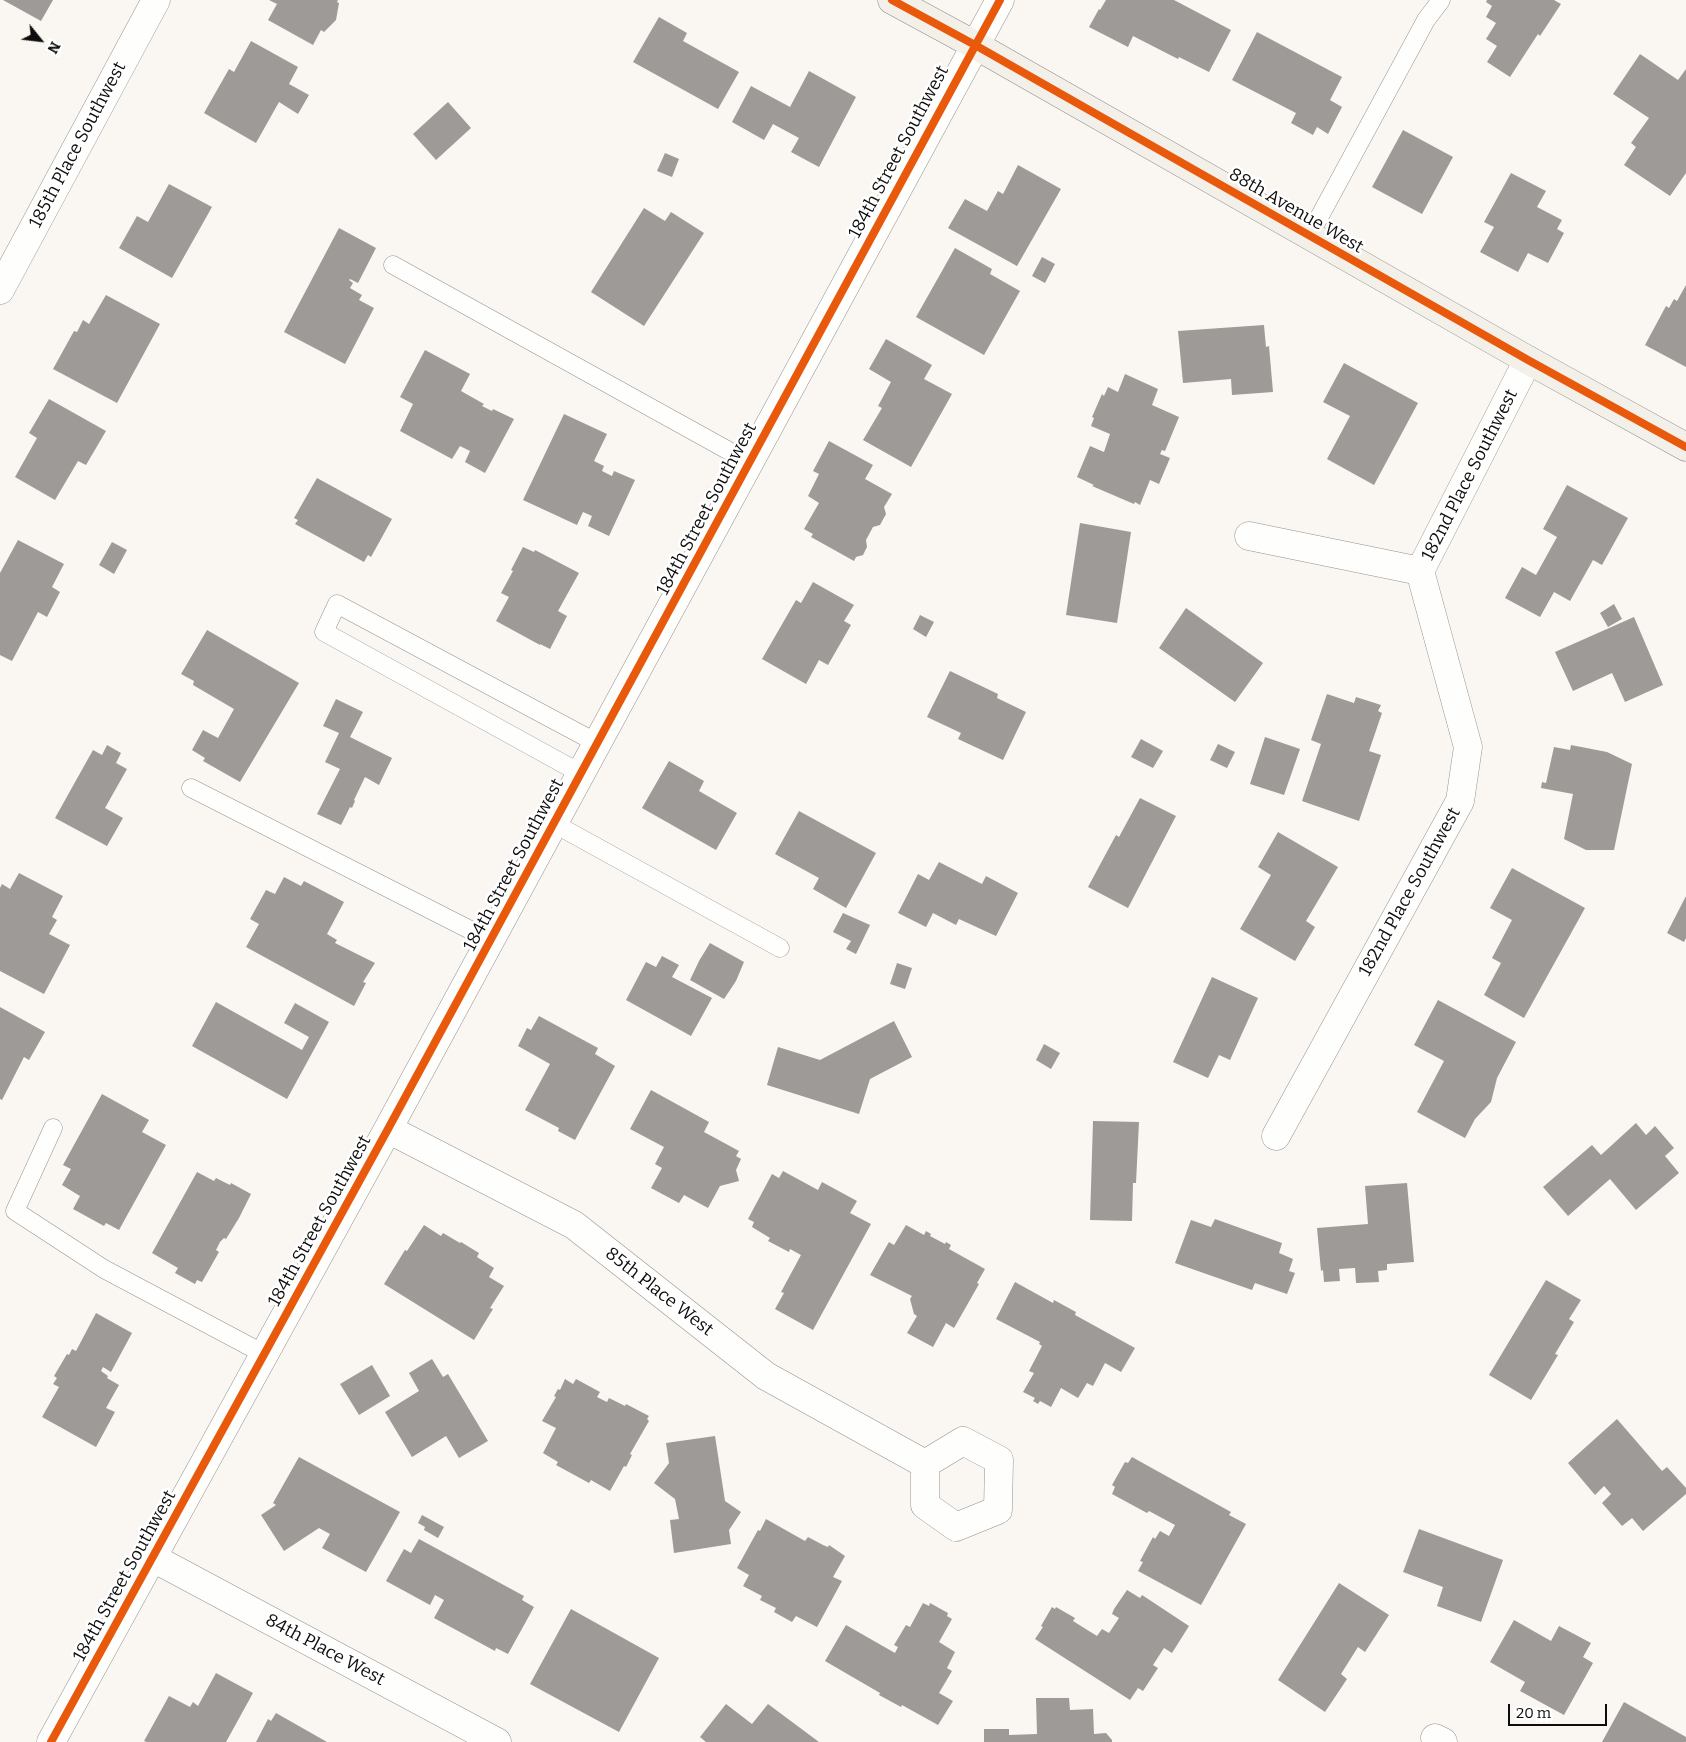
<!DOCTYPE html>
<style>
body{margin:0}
#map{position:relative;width:1686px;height:1742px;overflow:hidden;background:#faf7f2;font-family:Bitter,serif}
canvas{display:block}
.north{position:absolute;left:15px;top:15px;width:50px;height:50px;-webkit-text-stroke:4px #fff;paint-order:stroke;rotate:119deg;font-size:14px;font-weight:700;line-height:20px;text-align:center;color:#0d0d0d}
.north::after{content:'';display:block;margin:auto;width:18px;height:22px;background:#0d0d0d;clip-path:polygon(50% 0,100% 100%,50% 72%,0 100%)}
.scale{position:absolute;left:1508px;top:1704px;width:99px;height:22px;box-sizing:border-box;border:2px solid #0d0d0d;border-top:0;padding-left:6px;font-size:15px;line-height:18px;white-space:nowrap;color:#0d0d0d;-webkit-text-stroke:4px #fff;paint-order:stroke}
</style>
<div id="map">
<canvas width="1686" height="1742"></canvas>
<div class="north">N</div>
<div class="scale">20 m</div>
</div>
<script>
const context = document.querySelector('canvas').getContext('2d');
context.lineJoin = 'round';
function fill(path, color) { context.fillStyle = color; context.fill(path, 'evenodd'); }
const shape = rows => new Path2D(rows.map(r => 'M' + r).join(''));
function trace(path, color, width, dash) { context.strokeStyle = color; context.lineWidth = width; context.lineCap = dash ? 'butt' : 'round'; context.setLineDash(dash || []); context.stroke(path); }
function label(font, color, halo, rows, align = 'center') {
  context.font = font + ' Bitter,serif'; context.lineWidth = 5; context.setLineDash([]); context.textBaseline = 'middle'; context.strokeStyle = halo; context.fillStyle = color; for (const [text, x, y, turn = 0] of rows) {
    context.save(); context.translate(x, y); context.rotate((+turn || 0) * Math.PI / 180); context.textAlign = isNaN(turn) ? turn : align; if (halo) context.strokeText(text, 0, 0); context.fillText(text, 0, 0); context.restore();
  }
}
const building = shape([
 [3,0,53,0,41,21],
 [269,0,338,0,337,2,339,3,336,20,324,32,321,30,313,45,268,20,277,4],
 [1106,0,1174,0,1231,30,1209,72,1179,57,1178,59,1133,36,1128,47,1089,27,1099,9,1100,10],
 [1487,0,1554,0,1561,4,1540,36,1538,34,1510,77,1487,62,1497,46,1486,39,1496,23,1486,17,1492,6,1486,2],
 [659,17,687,33,683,41,739,72,718,109,633,62],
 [1257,32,1342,77,1330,100,1342,107,1328,134,1317,127,1313,135,1291,123,1296,113,1232,80],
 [251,41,298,67,289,84,309,95,298,114,279,102,256,143,204,113,229,69,234,72],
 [1640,54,1678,80,1686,69,1686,173,1670,196,1624,165,1636,147,1631,143,1649,118,1613,94],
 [809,71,856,97,819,167,791,152,799,138,773,124,764,140,732,122,751,86,790,107],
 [448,102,471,128,436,160,413,134],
 [1403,130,1453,157,1422,214,1372,187],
 [665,153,679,159,672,177,657,171],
 [1018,165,1061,189,1017,266,948,228,965,199,987,211,998,191,1003,194],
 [1511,173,1546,191,1537,207,1562,220,1557,229,1564,233,1548,263,1528,253,1518,272,1480,252,1494,227,1484,222],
 [169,184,212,207,172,278,119,248,137,216,148,222],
 [644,208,665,221,671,212,704,233,644,326,591,292],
 [339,228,376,248,358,283,350,279,349,280,353,283,350,288,362,295,359,300,374,308,345,364,284,332],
 [955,248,992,269,990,274,1020,291,984,355,916,317],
 [1042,257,1055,264,1045,283,1032,276],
 [1686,285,1686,367,1645,345,1666,306,1669,308,1674,299,1677,301],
 [106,295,160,324,117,403,53,369,74,331,77,332,83,320,89,324],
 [1264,325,1266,347,1269,346,1273,392,1232,395,1231,379,1183,383,1178,331],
 [886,339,932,365,924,379,952,394,911,467,863,440,882,408,878,406,891,382,869,369],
 [425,350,470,374,461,391,484,404,482,406,492,411,493,409,514,419,485,473,465,462,470,451,460,446,452,459,400,431,413,404,400,397],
 [1344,363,1418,403,1374,485,1327,459,1350,416,1323,402],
 [1125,374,1158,389,1152,405,1179,417,1165,451,1162,450,1160,454,1170,458,1159,484,1150,480,1140,505,1135,502,1134,504,1092,486,1094,485,1077,477,1090,446,1104,452,1110,434,1091,426,1094,418,1092,417,1102,394,1104,396,1108,387,1118,392],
 [49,399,106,431,86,465,78,461,55,500,15,477,37,438,29,433],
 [564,414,607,434,594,461,604,466,602,471,612,476,614,471,635,480,609,536,588,526,592,516,583,512,577,525,523,500],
 [829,441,873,465,865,479,892,494,884,507,886,514,880,525,873,527,866,540,867,547,863,555,856,557,854,561,811,537,813,534,804,529,819,503,808,496,819,474,813,471],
 [317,478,392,519,371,557,368,555,364,562,295,524,298,520,294,518],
 [1567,485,1628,518,1602,565,1593,560,1570,601,1554,592,1540,617,1505,598,1522,567,1536,575,1557,537,1543,529],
 [1080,523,1131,532,1117,623,1066,615],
 [18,540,64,564,52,587,60,592,47,617,38,612,12,661,0,655,0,573],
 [112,542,127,550,114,574,99,565],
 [523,547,534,552,535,550,579,573,558,611,567,616,550,649,540,644,540,645,496,621,509,597,501,593,513,571,511,570],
 [813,582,854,605,844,621,851,625,828,665,819,660,806,684,762,659,796,600,801,603],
 [1614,604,1622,619,1608,627,1600,613],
 [1186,608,1263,663,1235,702,1159,648],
 [920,615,934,622,926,637,913,629],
 [1634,617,1663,685,1625,702,1612,673,1573,691,1555,652],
 [207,630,299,683,240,782,203,761,205,758,192,750,203,730,218,738,234,709,193,685,194,681,181,674],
 [950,671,998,694,997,698,1026,712,1003,760,958,739,961,733,927,717],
 [1327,694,1354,703,1356,697,1381,705,1378,711,1382,713,1369,751,1381,755,1359,821,1302,801,1321,744,1311,740],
 [336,699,363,712,350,737,392,758,379,785,365,777,354,800,355,801,352,808,350,807,341,825,317,814,340,769,325,762,339,733,323,726],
 [1265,737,1300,749,1284,795,1250,784],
 [1141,739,1163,751,1153,768,1131,757],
 [1218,744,1235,752,1227,768,1210,760],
 [107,745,121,753,116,763,127,769,105,808,123,818,107,846,55,818,93,750,102,755],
 [1571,745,1607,752,1632,764,1614,850,1586,850,1564,839,1573,794,1541,788,1542,782,1546,783,1554,747,1570,750],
 [669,761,704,781,699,791,737,813,716,850,642,808],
 [1140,798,1176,816,1128,908,1088,887,1116,835,1119,837],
 [799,811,876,853,846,908,813,889,819,878,775,854],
 [1278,832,1338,867,1306,921,1315,927,1295,961,1240,929,1271,875,1258,867],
 [939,862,982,884,986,876,1018,893,996,936,959,919,956,925,933,913,926,927,898,913,918,874,929,880],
 [1512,868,1585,908,1524,1018,1484,995,1501,963,1492,958,1512,920,1490,908],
 [19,873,63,896,52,917,57,920,49,934,70,945,44,994,0,971,0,888,2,884,10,889],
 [284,877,301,886,304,881,344,902,327,934,337,940,335,943,375,963,363,982,366,983,354,1006,246,947,259,924,250,919,266,890,275,894],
 [1686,896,1686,938,1684,942,1667,933],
 [843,913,870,925,856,954,846,949,851,941,833,932],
 [710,943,744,962,736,981,724,999,690,980,699,961],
 [662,956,679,965,672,977,712,998,691,1036,626,1000,646,962,656,967],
 [897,963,912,968,905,989,890,984],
 [1212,977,1258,998,1230,1060,1219,1055,1208,1078,1173,1062],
 [1438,1000,1516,1042,1497,1078,1491,1102,1475,1119,1465,1138,1417,1112,1444,1061,1414,1045],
 [216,1002,302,1050,309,1037,284,1023,295,1003,329,1022,287,1099,192,1046],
 [0,1007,45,1032,29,1060,24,1057,2,1100,0,1099],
 [539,1016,598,1048,595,1054,615,1066,575,1140,558,1131,559,1128,525,1110,550,1064,518,1046,527,1028,531,1030],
 [894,1021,912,1057,870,1079,859,1114,767,1085,778,1047,820,1060],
 [1044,1044,1060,1053,1051,1069,1036,1060],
 [651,1090,709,1122,704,1132,739,1151,736,1156,741,1159,736,1170,739,1181,720,1186,708,1208,684,1195,679,1203,651,1188,662,1168,655,1164,664,1147,630,1129],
 [102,1094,149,1120,142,1132,166,1145,119,1230,106,1223,104,1226,73,1209,80,1196,62,1185,71,1169,63,1165],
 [1093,1121,1139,1122,1136,1183,1133,1183,1132,1221,1090,1220],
 [1636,1123,1646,1135,1655,1126,1674,1148,1665,1156,1679,1173,1636,1210,1610,1179,1568,1216,1543,1187,1592,1145,1601,1155],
 [783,1171,818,1190,822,1182,857,1201,850,1213,871,1224,813,1330,775,1309,784,1293,781,1292,801,1255,790,1249,789,1252,768,1241,770,1238,752,1227,754,1222,748,1219,772,1174,779,1178],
 [197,1172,214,1181,216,1178,230,1185,231,1183,251,1194,239,1218,226,1239,224,1238,220,1242,216,1250,219,1252,202,1282,197,1280,195,1284,175,1273,178,1268,152,1253],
 [1407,1183,1414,1262,1387,1264,1387,1270,1378,1271,1379,1282,1356,1283,1355,1268,1339,1269,1340,1281,1324,1282,1323,1270,1321,1271,1317,1228,1368,1224,1365,1186],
 [1215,1219,1282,1243,1279,1253,1293,1259,1289,1271,1295,1273,1287,1294,1255,1283,1252,1290,1175,1263,1191,1220,1211,1227],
 [424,1225,441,1236,443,1233,460,1243,461,1242,479,1253,477,1257,494,1268,489,1277,504,1286,490,1308,493,1309,474,1340,384,1284,405,1250,407,1251],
 [906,1225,924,1235,926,1231,931,1234,930,1236,945,1244,946,1242,951,1245,949,1249,985,1269,977,1283,979,1284,954,1328,946,1323,933,1347,907,1333,917,1316,914,1314,910,1299,912,1296,870,1275,889,1242,894,1245],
 [1546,1280,1581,1300,1569,1319,1574,1322,1555,1354,1558,1355,1531,1400,1489,1375],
 [1015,1282,1053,1303,1054,1300,1076,1312,1075,1315,1135,1348,1121,1372,1105,1363,1093,1386,1087,1383,1078,1398,1061,1388,1051,1407,1040,1401,1038,1404,1033,1401,1035,1398,1023,1392,1034,1373,1029,1371,1042,1346,1039,1344,1040,1342,996,1319],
 [96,1313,132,1333,111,1372,103,1367,101,1371,108,1376,107,1378,119,1385,106,1408,115,1412,96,1447,42,1417,59,1387,53,1384,57,1378,54,1376,67,1354,69,1355,72,1349,76,1351],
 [432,1359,443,1377,448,1374,488,1441,459,1458,446,1436,412,1457,385,1412,419,1391,409,1373],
 [372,1365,390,1396,359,1415,340,1384],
 [565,1379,573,1384,576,1379,600,1392,597,1397,607,1402,609,1398,625,1406,626,1404,649,1416,647,1419,649,1421,630,1454,632,1455,626,1467,624,1466,610,1491,591,1480,589,1483,556,1465,558,1462,543,1453,556,1428,542,1421,556,1397,554,1396,558,1389,560,1390],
 [1617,1419,1662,1471,1667,1467,1686,1488,1686,1494,1643,1531,1632,1518,1622,1526,1602,1503,1611,1494,1604,1486,1595,1495,1568,1463],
 [715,1436,725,1501,741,1512,729,1530,731,1544,674,1553,670,1520,679,1519,675,1499,654,1483,669,1463,666,1443],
 [299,1457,400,1512,366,1572,322,1548,330,1534,319,1528,284,1551,261,1515,276,1505,273,1503],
 [1132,1457,1231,1512,1229,1515,1246,1524,1201,1605,1138,1571,1143,1562,1140,1561,1153,1537,1155,1539,1160,1531,1169,1536,1175,1525,1149,1511,1147,1513,1112,1494,1115,1487,1112,1485,1125,1462,1128,1463],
 [422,1515,444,1527,438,1538,424,1530,425,1527,418,1523],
 [766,1519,805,1541,808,1537,823,1545,828,1547,829,1545,845,1556,833,1577,842,1581,817,1627,796,1616,792,1622,774,1612,776,1608,760,1600,762,1596,743,1586,749,1575,737,1568,758,1530,760,1531],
 [1419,1529,1503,1560,1481,1622,1437,1606,1443,1587,1403,1572],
 [419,1539,524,1596,522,1600,534,1607,508,1654,496,1648,495,1651,434,1618,444,1600,435,1595,430,1605,386,1581,404,1549,411,1553],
 [1339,1583,1389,1615,1365,1652,1358,1647,1341,1674,1347,1679,1325,1712,1278,1680],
 [1127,1590,1140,1598,1142,1595,1189,1626,1172,1653,1164,1648,1153,1665,1158,1668,1143,1691,1138,1688,1130,1700,1035,1639,1043,1627,1041,1626,1052,1607,1055,1609,1056,1607,1075,1618,1073,1621,1097,1636,1102,1629,1109,1633,1119,1618,1112,1614,1114,1609],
 [923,1603,929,1606,930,1603,948,1613,947,1616,952,1619,939,1642,955,1652,947,1668,952,1671,939,1693,953,1701,938,1725,902,1705,901,1707,879,1695,880,1693,825,1661,846,1625,895,1653,898,1647,894,1645,906,1625,910,1627],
 [571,1609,659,1658,619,1732,530,1684],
 [1514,1620,1551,1641,1559,1626,1591,1643,1583,1657,1593,1663,1564,1715,1520,1691,1525,1682,1490,1662],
 [216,1673,253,1693,226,1742,147,1742,144,1741,169,1696,190,1707,193,1702,198,1706],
 [1036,1698,1069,1698,1070,1710,1093,1709,1094,1734,1106,1733,1112,1740,1112,1742,984,1742,984,1729,1009,1729,1009,1735,1037,1734],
 [1624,1702,1686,1737,1686,1742,1602,1742],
 [726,1704,752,1724,768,1704,819,1742,706,1742,700,1737],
 [276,1713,327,1742,256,1742,268,1719,271,1721]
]);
const lane = shape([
 [1309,236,1426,20,1441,0],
 [393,265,749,462],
 [580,773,324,632,337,604,597,743],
 [191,788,490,940],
 [553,823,780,948],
 [53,1128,15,1211,104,1269,264,1354]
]);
const street = shape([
 [0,290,156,0],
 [1249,536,1420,571],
 [388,1129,574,1225,766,1376,925,1464,963,1441,999,1460,998,1510,956,1527,925,1505,925,1464],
 [1276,1136,1460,801,1468,747,1420,571,1528,360],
 [153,1558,497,1742],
 [1435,1738,1443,1742],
 [51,1742,388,1129,1000,0]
]);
const secondary = shape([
 [892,0,975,45,1528,360,1686,447]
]);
const cycleway = shape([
 [892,0,975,45,1528,360,1686,447],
 [51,1742,388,1129,1000,0]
]);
const streetNames = [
 ["185th Place Southwest",78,145,-62],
 ["184th Street Southwest",899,152,-62],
 ["88th Avenue West",1296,211,30],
 ["182nd Place Southwest",1470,475,-63],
 ["184th Street Southwest",707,509,-62],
 ["184th Street Southwest",514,865,-62],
 ["182nd Place Southwest",1410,892,-61],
 ["184th Street Southwest",320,1221,-61],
 ["85th Place West",659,1292,38],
 ["184th Street Southwest",125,1576,-61],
 ["84th Place West",325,1650,28]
];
fill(building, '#9d9a97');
trace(lane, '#949290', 19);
trace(street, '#949290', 29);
trace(secondary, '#8a8987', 29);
trace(lane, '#fefefd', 18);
trace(street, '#fefefd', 28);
trace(secondary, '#f3f0ea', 28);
trace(cycleway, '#e8590c', 8);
label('18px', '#0d0d0d', '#fff', streetNames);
</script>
